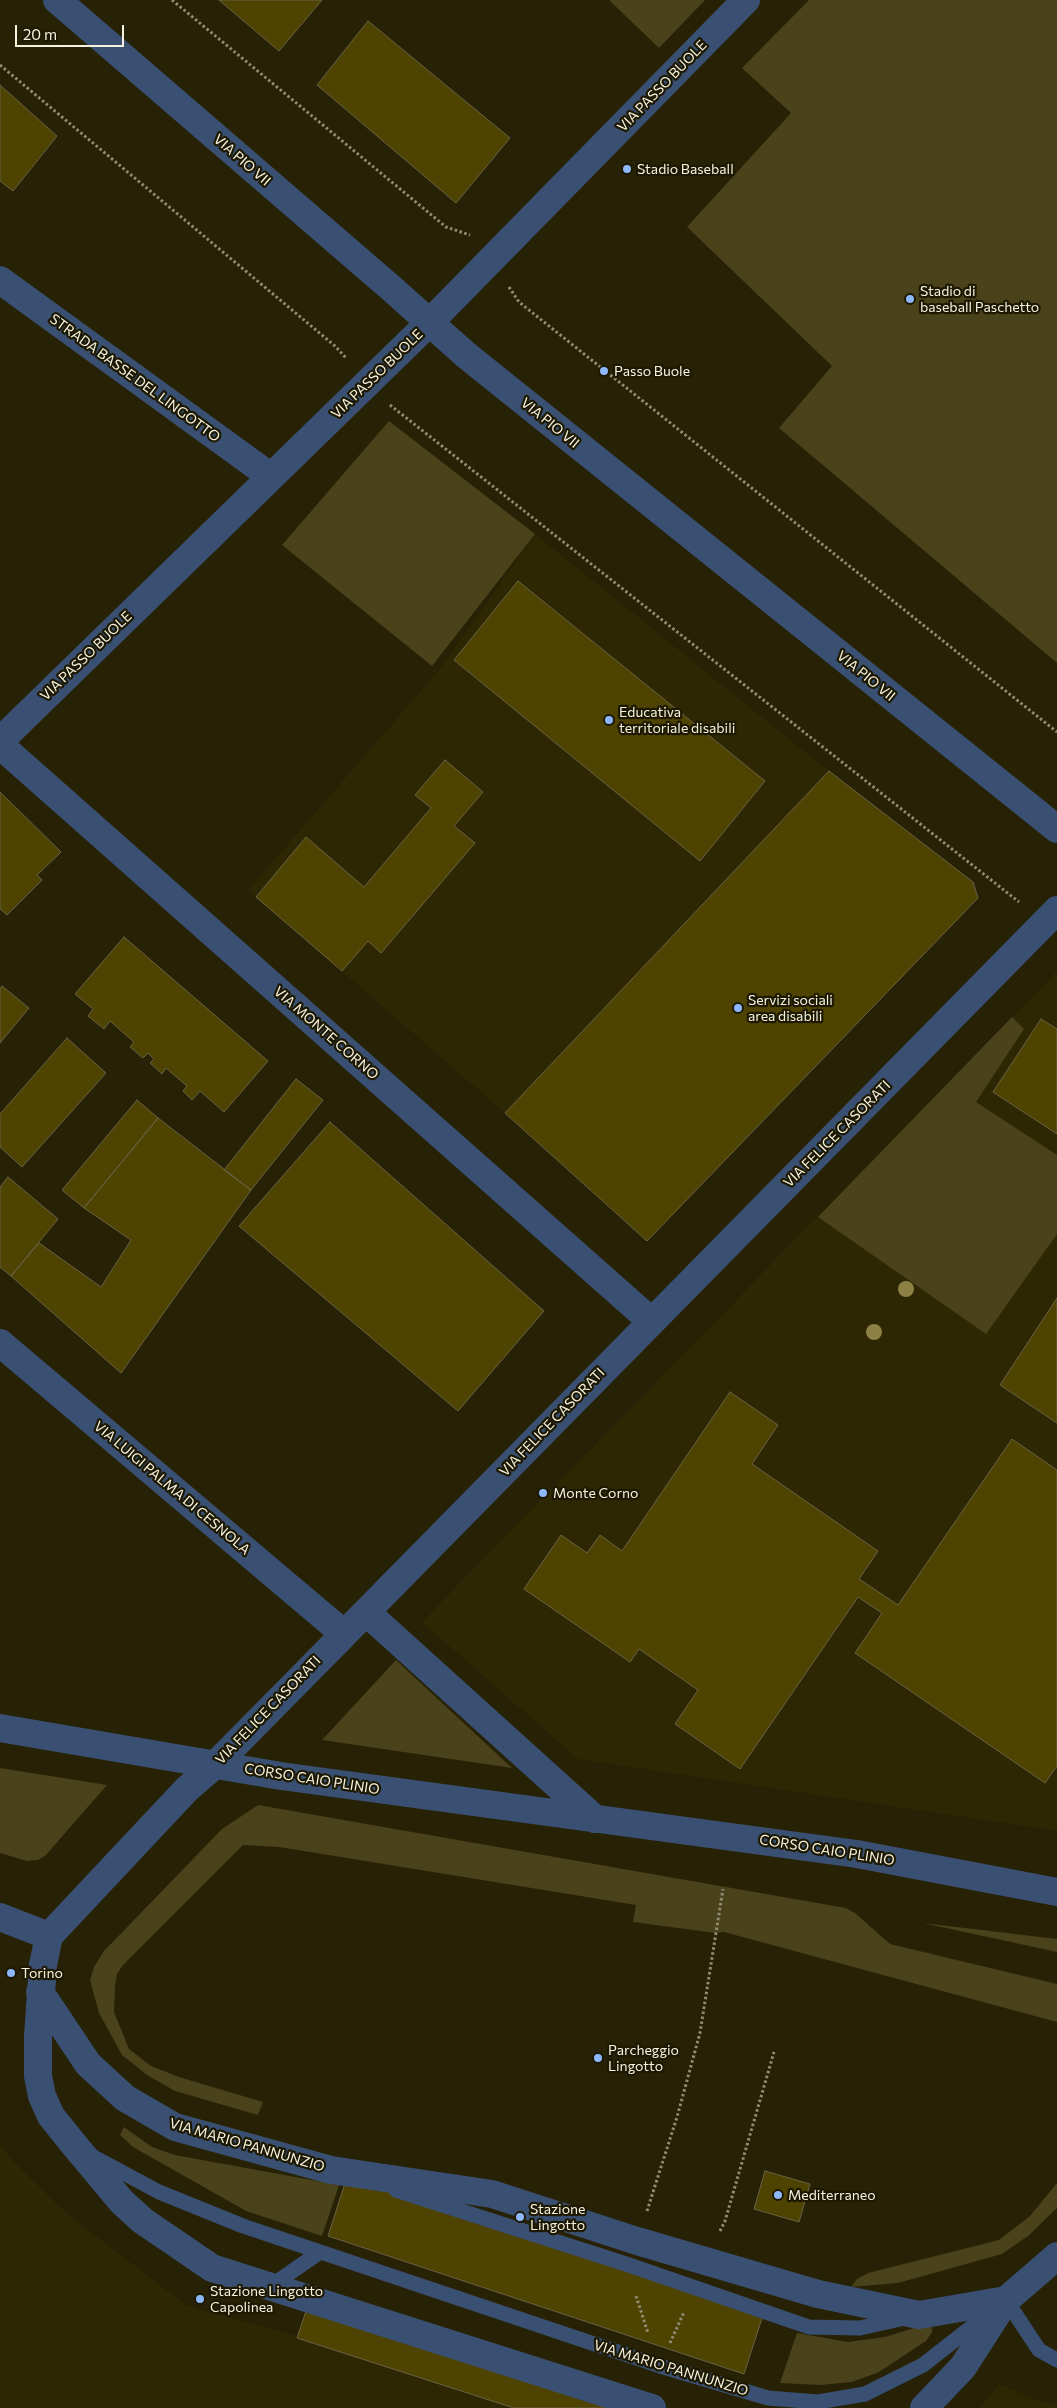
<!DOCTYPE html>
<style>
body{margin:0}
#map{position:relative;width:1057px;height:2408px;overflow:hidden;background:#272106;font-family:Commissioner,sans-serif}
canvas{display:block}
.scale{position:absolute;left:15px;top:25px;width:109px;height:22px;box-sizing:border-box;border:2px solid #f5f2e2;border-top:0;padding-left:6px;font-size:15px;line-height:18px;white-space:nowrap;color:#f5f2e2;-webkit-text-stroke:4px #1d1800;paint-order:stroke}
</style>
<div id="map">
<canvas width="1057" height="2408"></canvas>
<div class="scale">20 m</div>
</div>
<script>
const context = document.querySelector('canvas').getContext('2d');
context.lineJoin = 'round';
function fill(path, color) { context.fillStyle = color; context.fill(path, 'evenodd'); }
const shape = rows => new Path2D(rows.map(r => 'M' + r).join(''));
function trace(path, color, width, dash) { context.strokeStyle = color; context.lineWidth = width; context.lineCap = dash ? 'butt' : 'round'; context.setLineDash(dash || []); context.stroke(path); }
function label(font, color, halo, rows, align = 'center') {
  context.font = font + ' Commissioner,sans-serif'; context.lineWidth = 4.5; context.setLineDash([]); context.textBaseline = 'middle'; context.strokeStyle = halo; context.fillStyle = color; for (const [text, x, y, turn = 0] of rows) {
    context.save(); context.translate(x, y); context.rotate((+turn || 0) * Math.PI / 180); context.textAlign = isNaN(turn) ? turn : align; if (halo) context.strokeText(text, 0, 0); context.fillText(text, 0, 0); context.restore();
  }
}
const built = shape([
 [535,534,829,771,505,1113,248,890,439,670],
 [1057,971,1057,1831,578,1759,422,1622],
 [0,2145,13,2161,66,2213,186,2305,554,2408,0,2408],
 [999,2384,1039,2401,1057,2404,1057,2408,980,2408]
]);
const green = shape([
 [609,0,705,0,659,48],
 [809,0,1057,0,1057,663,779,428,832,366,687,227,791,113,742,68],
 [389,421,535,534,432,666,282,545],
 [1012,1017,1024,1029,976,1102,1057,1155,1057,1234,986,1334,818,1217],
 [396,1660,512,1768,322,1740],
 [0,1768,107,1785,46,1855,38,1860,27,1861,0,1853],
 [258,1805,846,1908,855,1913,890,1944,1057,1984,1057,2022,724,1932,716,1933,633,1922,636,1905,279,1847,243,1845,123,1965,117,1974,115,1986,114,2012,129,2049,151,2066,179,2077,263,2102,258,2115,175,2091,147,2075,122,2055,99,2013,90,1980,94,1967,104,1951,222,1829],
 [923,1923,1057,1939,1057,1952],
 [124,2127,152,2147,175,2155,339,2185,322,2236,246,2211,133,2147,120,2135],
 [1057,2183,1057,2208,1028,2236,1002,2254,898,2283,851,2287,857,2279,868,2273,999,2240,1030,2216],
 [927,2324,932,2326,932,2332,926,2341,879,2372,852,2382,820,2385,780,2383,797,2333,848,2342,885,2337]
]);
const building = shape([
 [219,0,322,0,279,51,219,0],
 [368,21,510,138,456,203,317,85,368,21],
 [0,85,57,136,13,191,0,181,0,85],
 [518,581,765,781,700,861,454,660,518,581],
 [445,760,483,792,454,826,475,843,381,953,368,941,342,971,256,897,306,837,364,887,431,808,415,795,445,760],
 [829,771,973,882,978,898,647,1241,505,1113,829,771],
 [0,792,61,852,37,875,42,880,7,915,0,909,0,792],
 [124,937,268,1061,224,1112,200,1091,192,1100,183,1091,187,1086,166,1068,162,1074,150,1063,154,1059,148,1053,143,1058,130,1047,134,1042,110,1021,104,1029,88,1016,93,1009,75,994,124,937],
 [2,986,29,1008,0,1043,0,989,2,986],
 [1041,1019,1057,1029,1057,1134,993,1092,1041,1019],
 [67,1038,106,1073,22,1167,0,1147,0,1114,67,1038],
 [296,1079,323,1100,251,1190,224,1170,296,1079],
 [137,1100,158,1118,84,1208,62,1190,137,1100],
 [158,1118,251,1190,121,1373,11,1276,39,1243,101,1287,131,1240,84,1208,158,1118],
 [330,1122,544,1311,458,1411,239,1226,330,1122],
 [8,1177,58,1219,11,1276,0,1267,0,1187,8,1177],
 [1057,1298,1057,1423,1000,1385,1057,1298],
 [730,1392,778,1425,752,1464,878,1551,859,1579,898,1605,1012,1439,1057,1470,1057,1766,1045,1783,855,1653,882,1613,858,1597,740,1769,675,1724,698,1690,639,1649,630,1662,524,1589,561,1535,587,1553,600,1535,622,1551,730,1392],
 [765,2171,810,2184,799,2222,754,2209,765,2171],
 [347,2177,763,2315,744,2374,328,2236,347,2177],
 [308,2305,627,2408,514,2408,297,2338,308,2305]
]);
const path = shape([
 [172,0,446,227,470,235],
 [0,65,335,346,347,359],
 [509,287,519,302,1057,732],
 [390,405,1019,902],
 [647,2211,677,2117,700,2033,723,1889],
 [720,2231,725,2221,774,2052],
 [636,2296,648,2333],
 [670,2343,684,2312]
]);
const service = shape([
 [92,2156,159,2192,243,2226,660,2366,768,2398,818,2402,865,2394,923,2365,1006,2300,1039,2350,1057,2360],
 [396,2190,629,2265,809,2327,860,2328,905,2318],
 [271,2286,320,2252]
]);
const minor = shape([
 [0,280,270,476],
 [0,745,651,1321],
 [0,1343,343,1633],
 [366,1612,595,1819],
 [0,1728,281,1776,857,1854,1057,1892],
 [0,1917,49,1936],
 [49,1936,187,1789,216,1764,366,1612,1057,910],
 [49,1936,43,1965,38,2036,38,2076,42,2096,51,2116,76,2147,122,2202,143,2221,212,2268,652,2408],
 [40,1992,88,2064,125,2098,175,2127,331,2170,492,2194,637,2241,818,2294,919,2315,1006,2300],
 [924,2408,963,2367,1006,2300,1057,2256]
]);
const tertiary = shape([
 [57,0,391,288,466,355,1057,829],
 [0,741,429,323,746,0]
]);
const trees = [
 [906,1289],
 [874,1332]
];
const markers = [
 [627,169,5,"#8db9fc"],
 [910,299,5,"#8db9fc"],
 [604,371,5,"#8db9fc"],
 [609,720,5,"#8db9fc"],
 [738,1008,5,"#8db9fc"],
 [543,1493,5,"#8db9fc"],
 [11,1973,5,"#8db9fc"],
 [598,2058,5,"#8db9fc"],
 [778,2195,5,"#8db9fc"],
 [520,2217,5,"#8db9fc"],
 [200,2299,5,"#8db9fc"]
];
const streetNames = [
 ["VIA PASSO BUOLE",662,86,-46],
 ["VIA PIO VII",242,160,41],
 ["VIA PASSO BUOLE",377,374,-44],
 ["STRADA BASSE DEL LINGOTTO",135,378,36],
 ["VIA PIO VII",550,423,39],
 ["VIA PASSO BUOLE",86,656,-44],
 ["VIA PIO VII",866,676,39],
 ["VIA MONTE CORNO",326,1033,41],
 ["VIA FELICE CASORATI",837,1134,-45],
 ["VIA FELICE CASORATI",552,1422,-46],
 ["VIA LUIGI PALMA DI CESNOLA",172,1488,40],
 ["VIA FELICE CASORATI",268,1710,-46],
 ["CORSO CAIO PLINIO",312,1779,9],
 ["CORSO CAIO PLINIO",827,1850,9],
 ["VIA MARIO PANNUNZIO",247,2145,16],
 ["VIA MARIO PANNUNZIO",671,2368,17]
];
const poiNames = [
 ["Stadio Baseball",637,169],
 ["Stadio di",920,291],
 ["baseball Paschetto",920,307],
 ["Passo Buole",614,371],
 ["Educativa",619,712],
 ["territoriale disabili",619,728],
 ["Servizi sociali",748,1000],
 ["area disabili",748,1016],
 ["Monte Corno",553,1493],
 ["Torino",21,1973],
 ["Parcheggio",608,2050],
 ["Lingotto",608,2066],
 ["Mediterraneo",788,2195],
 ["Stazione",530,2209],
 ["Lingotto",530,2225],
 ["Stazione Lingotto",210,2291],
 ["Capolinea",210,2307]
];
fill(built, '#2e2703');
fill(green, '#4a421a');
fill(building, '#4e4300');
trace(building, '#696346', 1);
trace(path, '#908c76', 3, [2.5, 2.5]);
trace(service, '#3a5072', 15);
trace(minor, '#3a5072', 28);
trace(tertiary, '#3a5072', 28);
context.fillStyle = '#8c8044';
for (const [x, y] of trees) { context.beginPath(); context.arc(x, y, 8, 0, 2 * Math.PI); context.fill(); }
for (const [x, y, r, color] of markers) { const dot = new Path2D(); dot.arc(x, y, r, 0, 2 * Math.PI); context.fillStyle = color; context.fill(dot); trace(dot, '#1d1800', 2); }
label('14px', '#f5f2e2', '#1d1800', streetNames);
label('14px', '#f5f2e2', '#1d1800', poiNames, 'left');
</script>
